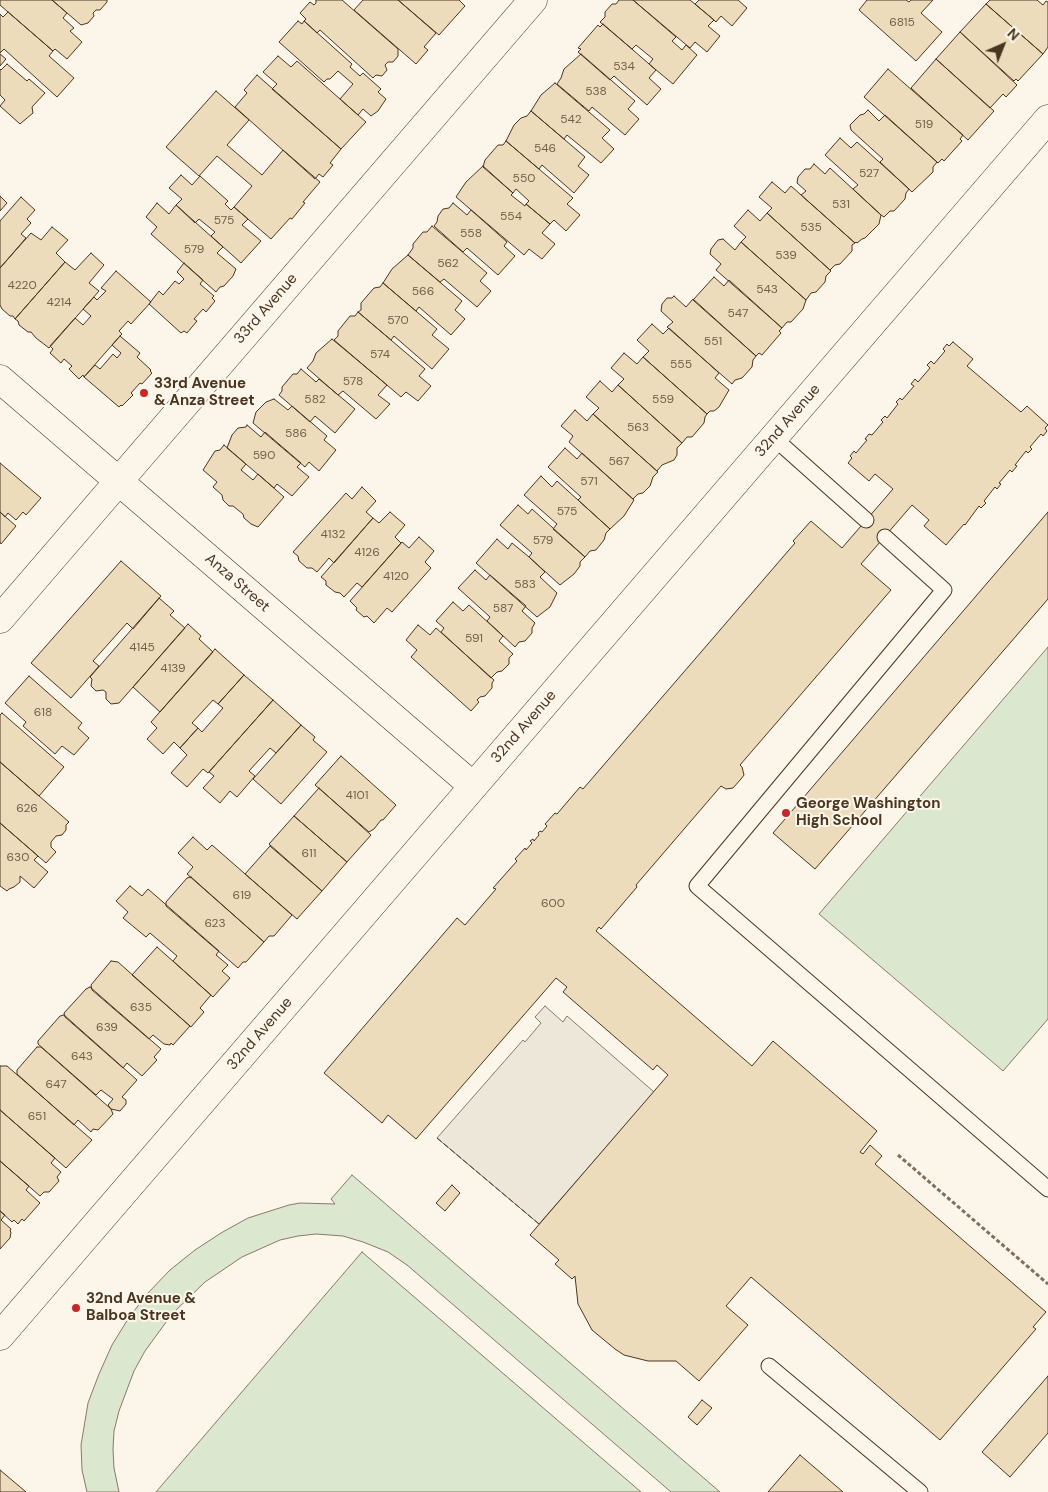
<!DOCTYPE html>
<style>
body{margin:0}
#map{position:relative;width:1048px;height:1492px;overflow:hidden;background:#fbf6e9;font-family:"DM Sans",sans-serif}
canvas{display:block}
.north{position:absolute;left:978px;top:20px;width:50px;height:50px;-webkit-text-stroke:4px #fbf6e9;paint-order:stroke;rotate:44deg;font-size:14px;font-weight:700;line-height:20px;text-align:center;color:#4a3520}
.north::after{content:'';display:block;margin:auto;width:18px;height:22px;background:#4a3520;clip-path:polygon(50% 0,100% 100%,50% 72%,0 100%)}
</style>
<div id="map">
<canvas width="1048" height="1492"></canvas>
<div class="north">N</div>
</div>
<script>
const context = document.querySelector('canvas').getContext('2d');
context.lineJoin = 'round';
function fill(path, color) { context.fillStyle = color; context.fill(path, 'evenodd'); }
const shape = rows => new Path2D(rows.map(r => 'M' + r).join(''));
function trace(path, color, width, dash) { context.strokeStyle = color; context.lineWidth = width; context.lineCap = dash ? 'butt' : 'round'; context.setLineDash(dash || []); context.stroke(path); }
function label(font, color, halo, rows, align = 'center') {
  context.font = font + ' "DM Sans",sans-serif'; context.lineWidth = 4; context.setLineDash([]); context.textBaseline = 'middle'; context.strokeStyle = halo; context.fillStyle = color; for (const [text, x, y, turn = 0] of rows) {
    context.save(); context.translate(x, y); context.rotate((+turn || 0) * Math.PI / 180); context.textAlign = isNaN(turn) ? turn : align; if (halo) context.strokeText(text, 0, 0); context.fillText(text, 0, 0); context.restore();
  }
}
const green = shape([
 [1048,647,1048,1019,1003,1071,819,914,1048,647],
 [352,1175,720,1492,671,1492,407,1265,388,1252,363,1242,343,1236,316,1234,298,1236,280,1240,242,1257,205,1282,172,1314,145,1351,134,1371,119,1411,114,1431,113,1449,114,1468,119,1492,87,1492,82,1470,81,1445,88,1403,99,1374,112,1345,128,1319,147,1294,170,1270,195,1250,221,1233,248,1218,289,1205,300,1203,335,1204,331,1199,352,1175],
 [362,1252,641,1492,156,1492,362,1252]
]);
const parking = shape([
 [545,1006,563,1022,567,1016,654,1092,539,1224,437,1138,523,1040,525,1042,541,1023,535,1017,545,1006]
]);
const building = shape([
 [0,0,52,0,67,13,63,18,74,28,70,31,82,42,67,59,55,49,53,51,0,5,0,0],
 [52,0,107,0,107,2,100,10,96,10,93,13,94,16,88,23,81,25,52,0],
 [316,0,342,0,398,49,398,56,393,62,388,62,385,65,387,70,382,76,376,75,373,78,320,30,317,33,304,21,306,19,300,13,310,2,314,5,316,3,316,0],
 [363,0,398,0,436,33,424,47,428,50,416,64,354,10,363,0],
 [398,0,459,0,465,6,439,35,398,0],
 [619,0,633,0,676,37,672,41,682,50,686,45,697,55,673,84,649,64,653,59,636,45,632,49,600,22,605,17,605,12,612,4,616,4,619,0],
 [633,0,690,0,714,20,708,26,720,36,707,52,695,42,690,48,633,0],
 [699,0,738,0,747,8,732,26,721,16,716,22,714,20,695,4,699,0],
 [867,0,906,0,909,2,911,0,933,0,921,13,942,32,916,61,859,10,867,0],
 [990,0,1037,0,1043,5,1046,1,1048,2,1048,47,1043,54,986,4,990,0],
 [986,4,1043,54,1018,81,1016,79,1014,81,960,32,986,4],
 [8,12,53,51,49,56,74,78,57,97,4,49,0,53,0,14,3,17,8,12],
 [298,21,302,24,304,21,352,64,350,67,360,76,363,73,381,89,378,92,386,99,378,111,371,116,363,109,358,115,340,99,353,84,338,71,330,79,327,79,324,82,279,42,298,21],
 [603,24,656,70,649,78,661,89,647,105,614,76,610,80,578,52,581,49,578,48,598,25,600,27,603,24],
 [960,32,1017,85,1006,97,1003,94,990,108,936,59,960,32],
 [0,54,6,59,0,66,0,54],
 [581,54,635,101,628,109,639,119,625,135,592,107,589,111,557,84,561,78,564,69,581,54],
 [278,56,291,67,297,61,366,122,341,149,272,89,277,84,263,72,278,56],
 [936,59,994,111,968,140,911,88,936,59],
 [7,64,27,81,29,79,45,93,32,107,33,113,20,124,0,106,5,100,0,95,0,69,1,70,7,64],
 [888,69,963,135,960,139,962,141,944,161,942,159,938,163,864,97,888,69],
 [257,75,341,149,330,163,333,165,323,177,319,174,315,179,235,107,247,93,244,90,257,75],
 [555,83,610,130,602,138,614,149,601,163,567,135,564,139,531,111,541,95,555,83],
 [216,91,249,120,227,145,262,175,283,150,320,182,303,202,305,203,292,219,290,218,271,239,234,207,252,186,217,156,199,176,166,147,216,91],
 [868,110,879,121,885,115,937,162,933,167,933,172,912,192,880,162,883,159,851,130,850,125,860,115,864,114,868,110],
 [531,111,585,157,578,166,589,175,574,193,542,165,539,169,506,141,514,125,521,118,527,116,531,111],
 [840,138,851,148,857,142,909,189,906,193,905,199,894,211,890,211,884,217,881,215,853,189,858,185,825,155,840,138],
 [506,141,573,198,567,204,580,215,566,231,554,220,550,224,526,204,529,201,516,189,513,193,483,167,485,160,498,145,503,145,506,141],
 [814,164,825,174,830,168,881,215,879,224,865,238,862,239,857,243,856,242,855,243,801,195,806,191,797,183,798,177,805,169,810,169,814,164],
 [483,166,513,193,511,195,525,206,526,204,550,224,542,233,555,244,542,259,529,249,524,255,456,197,466,182,483,166],
 [181,175,192,185,200,176,228,201,225,204,231,210,234,207,248,219,242,225,261,241,241,263,211,236,215,232,199,219,195,223,176,205,182,199,169,188,181,175],
 [772,182,785,193,791,186,855,243,852,245,852,251,840,264,835,265,830,270,767,213,772,208,759,197,772,182],
 [0,196,7,203,0,211,0,196],
 [21,197,35,210,27,219,31,223,21,234,26,238,0,268,0,221,21,197],
 [157,203,169,214,176,205,223,247,217,253,236,269,233,276,224,286,220,287,216,292,151,234,157,227,146,217,157,203],
 [453,203,467,215,471,210,507,242,504,246,515,256,498,275,467,248,463,252,434,226,437,222,438,216,443,209,449,208,453,203],
 [748,210,760,221,767,213,831,271,826,276,825,282,816,292,811,293,806,300,741,242,746,237,734,226,748,210],
 [432,226,487,273,480,281,491,291,477,307,444,279,440,282,408,255,413,248,413,244,423,232,427,232,432,226],
 [52,227,68,240,56,253,65,262,15,319,13,316,10,316,2,309,0,305,0,268,31,233,41,240,52,227],
 [723,239,735,250,741,242,806,300,803,309,791,322,787,322,782,328,716,270,721,264,710,254,711,249,718,240,723,239],
 [91,253,104,265,89,283,99,291,49,348,36,338,31,332,28,332,19,325,18,321,15,319,65,262,75,270,91,253],
 [408,255,462,301,455,310,465,319,451,335,419,307,416,311,383,283,392,269,408,255],
 [184,263,203,280,200,284,214,296,212,298,215,301,206,312,203,309,194,319,197,321,187,333,184,331,181,333,149,304,159,291,163,295,175,281,179,284,184,279,177,272,184,263],
 [116,271,151,302,131,324,128,321,119,331,122,334,120,336,84,377,83,375,79,379,69,369,72,366,64,359,61,363,50,353,53,349,50,346,75,318,83,325,91,316,83,309,94,297,97,300,106,291,101,288,116,271],
 [714,277,724,286,729,280,782,328,779,331,781,333,762,355,759,353,756,356,693,300,714,277],
 [383,283,437,329,432,335,449,349,432,369,394,336,391,340,358,312,361,310,361,303,374,288,380,287,383,283],
 [674,296,686,307,693,299,756,356,753,360,752,367,742,378,735,380,732,384,667,327,673,322,661,311,662,304,667,298,672,298,674,296],
 [358,312,425,369,419,376,431,386,418,401,406,392,401,397,334,340,338,336,338,331,350,316,355,316,358,312],
 [652,324,663,334,669,328,719,373,715,378,729,390,719,407,714,411,710,411,707,414,643,357,649,351,637,340,652,324],
 [120,336,140,353,137,357,151,370,150,371,152,373,142,384,140,383,131,393,133,395,122,406,121,405,119,407,84,377,95,365,100,369,113,354,117,358,121,353,112,345,120,336],
 [332,339,387,385,378,395,390,404,376,419,343,391,338,395,307,368,313,361,316,353,332,339],
 [953,342,973,359,967,366,1021,412,1027,406,1048,425,1045,428,1047,431,1043,436,1041,434,1030,447,1032,449,1028,453,1026,451,1015,465,1017,466,1012,472,1010,470,999,483,1001,484,997,489,995,487,984,501,986,503,981,508,979,506,965,525,964,524,946,545,924,526,929,520,912,505,861,564,891,590,740,765,742,767,744,775,741,779,733,788,726,789,721,786,636,885,637,887,601,929,599,927,596,931,752,1066,773,1041,877,1131,860,1152,863,1154,870,1145,882,1156,875,1164,1046,1312,1033,1327,1036,1329,940,1440,751,1277,726,1306,748,1325,699,1381,676,1361,648,1361,624,1355,615,1349,592,1330,578,1304,575,1276,572,1279,555,1264,559,1260,530,1235,668,1075,657,1065,653,1070,563,992,567,987,556,978,416,1139,388,1115,382,1123,324,1073,457,918,465,925,496,889,493,888,517,861,515,859,525,848,526,850,532,843,530,841,533,839,534,841,539,835,538,833,540,831,542,832,547,826,545,824,555,813,557,814,580,787,583,789,795,543,793,541,811,521,842,548,893,489,875,474,869,481,848,463,852,458,850,456,854,451,856,453,867,440,865,439,869,434,872,435,883,422,881,420,885,416,887,418,898,404,896,402,900,398,902,400,914,386,911,384,915,379,918,382,930,368,927,365,931,361,934,364,945,351,943,349,947,344,949,346,953,342],
 [624,353,637,364,643,357,707,414,705,417,704,423,692,437,687,437,682,443,618,385,624,379,611,368,624,353],
 [301,369,316,382,319,379,355,409,335,433,315,416,310,422,279,395,282,391,282,387,293,374,297,374,301,369],
 [600,381,612,392,618,385,682,443,677,448,677,455,674,460,662,465,657,471,593,414,599,408,586,397,600,381],
 [274,399,288,410,292,406,327,436,324,440,336,450,319,471,309,462,305,467,253,423,256,412,266,402,274,399],
 [575,410,587,421,593,414,658,472,653,477,650,486,643,493,638,494,633,499,569,442,573,436,561,426,575,410],
 [247,425,261,437,265,432,301,463,297,467,309,477,292,496,277,484,274,488,227,448,232,435,238,428,246,427,247,425],
 [224,445,246,464,241,470,253,480,258,474,284,497,258,527,251,524,244,518,243,514,233,506,229,506,223,500,222,495,213,487,217,482,203,470,215,451,220,450,224,445],
 [565,448,577,459,582,453,634,500,624,516,610,529,578,500,581,497,548,467,565,448],
 [0,463,41,498,26,515,23,512,16,520,8,513,5,517,0,512,0,463],
 [541,476,552,487,557,481,610,529,606,533,604,540,596,550,590,551,585,557,553,529,557,524,524,495,541,476],
 [362,487,376,501,366,512,373,518,334,563,329,558,317,572,312,568,307,568,299,561,298,556,293,552,346,493,352,499,362,487],
 [518,505,528,514,532,509,585,557,580,562,580,566,574,574,560,585,529,557,532,553,500,525,518,505],
 [0,512,16,526,1,544,0,542,0,512],
 [390,512,405,525,395,537,401,543,362,587,357,583,344,597,340,593,335,592,326,585,326,581,321,577,373,518,379,523,390,512],
 [1048,512,1048,599,815,869,773,833,1048,512],
 [419,537,434,551,425,562,431,568,392,612,387,608,374,623,367,616,364,617,356,610,357,608,350,601,402,542,409,548,419,537],
 [497,539,508,549,512,543,529,557,545,572,540,577,557,593,550,607,537,617,476,563,497,539],
 [121,561,161,596,133,629,127,623,93,661,99,666,71,698,31,663,121,561],
 [475,570,486,580,490,575,526,606,522,611,535,623,532,628,532,633,525,641,519,642,515,647,487,621,490,617,458,588,475,570],
 [159,598,174,611,170,615,185,628,119,703,111,704,106,699,106,692,103,690,96,691,91,686,92,679,90,677,159,598],
 [453,602,463,611,469,605,503,636,499,641,513,654,509,658,509,664,502,671,497,672,491,678,441,632,444,628,436,621,453,602],
 [188,624,201,636,199,639,213,652,160,712,133,687,188,624],
 [418,625,430,635,436,628,494,680,492,683,492,688,485,696,480,697,477,700,479,702,471,711,411,657,417,650,406,640,418,625],
 [215,649,244,675,218,704,213,700,192,723,198,728,180,748,174,742,163,754,147,739,157,728,151,722,215,649],
 [244,675,273,700,208,773,203,769,187,787,171,773,187,755,180,748,198,728,202,732,223,708,218,704,244,675],
 [29,676,82,723,78,728,89,738,74,755,62,746,55,754,23,726,26,722,5,703,29,676],
 [273,700,301,725,276,753,270,748,249,771,255,776,237,797,230,791,220,803,203,788,214,776,209,772,273,700],
 [2,713,64,767,39,796,0,762,0,715,2,713],
 [301,725,315,737,313,740,327,752,281,804,253,779,301,725],
 [341,756,396,805,383,820,381,820,374,829,369,832,315,785,341,756],
 [0,762,69,822,66,825,66,830,62,835,56,836,51,842,51,847,56,852,46,863,0,823,0,762],
 [319,788,371,835,347,862,294,816,319,788],
 [294,816,347,862,322,891,269,844,294,816],
 [0,823,38,856,34,860,48,872,34,888,20,876,20,882,14,887,9,889,7,891,0,886,0,823],
 [193,837,207,850,212,845,292,915,274,936,269,936,264,942,187,874,193,867,178,853,193,837],
 [270,846,322,891,297,919,245,874,270,846],
 [191,877,264,942,246,962,243,962,238,968,166,906,166,902,187,878,191,877],
 [130,886,142,896,148,889,219,951,216,955,228,965,222,971,230,978,213,997,173,961,177,956,150,933,146,937,123,918,128,912,116,901,130,886],
 [157,947,211,995,200,1008,204,1012,191,1027,132,975,157,947],
 [111,961,118,962,190,1026,173,1045,171,1043,170,1045,164,1044,153,1035,149,1039,92,990,91,985,111,961],
 [90,987,161,1049,154,1057,157,1060,142,1076,127,1063,123,1068,65,1017,64,1013,86,989,90,987],
 [64,1015,137,1080,122,1097,126,1100,126,1104,120,1111,111,1109,108,1105,113,1099,101,1090,96,1095,38,1044,38,1041,60,1016,64,1015],
 [37,1047,41,1047,111,1109,113,1114,98,1130,93,1129,91,1132,78,1120,74,1125,17,1074,17,1070,37,1047],
 [0,1066,7,1066,92,1140,66,1168,0,1110,0,1066],
 [0,1110,55,1158,51,1163,61,1172,57,1177,59,1181,49,1192,44,1192,40,1196,0,1161,0,1110],
 [0,1161,29,1186,26,1190,40,1203,24,1221,22,1219,18,1224,14,1220,12,1222,0,1211,0,1161],
 [452,1185,460,1193,445,1211,436,1203,452,1185],
 [0,1211,5,1215,1,1220,11,1229,10,1231,11,1232,10,1238,0,1249,0,1211],
 [1048,1376,1048,1433,1010,1477,982,1452,1048,1376],
 [702,1400,712,1408,697,1425,688,1417,702,1400],
 [800,1455,843,1492,768,1492,800,1455],
 [0,1470,26,1492,0,1492,0,1470]
]);
const path = shape([
 [898,1155,1048,1284]
]);
const service = shape([
 [774,438,866,520],
 [885,537,944,590,697,886,1048,1189],
 [769,1366,920,1492]
]);
const minor = shape([
 [0,379,473,786],
 [0,619,533,0],
 [0,1336,1048,119]
]);
const fence = shape([
 [437,1138,539,1224]
]);
const markers = [
 [144,393,5,"#c62828"],
 [786,813,5,"#c62828"],
 [76,1308,5,"#c62828"]
];
const numberNames = [
 ["6815",902,23],
 ["534",624,67],
 ["538",596,92],
 ["542",571,120],
 ["519",924,125],
 ["546",545,149],
 ["527",869,174],
 ["550",524,179],
 ["531",841,205],
 ["554",511,217],
 ["575",224,221],
 ["535",811,228],
 ["558",471,234],
 ["579",194,250],
 ["539",786,256],
 ["562",448,264],
 ["4220",22,286],
 ["543",767,290],
 ["566",423,292],
 ["4214",59,303],
 ["547",738,314],
 ["570",398,321],
 ["551",713,342],
 ["574",380,355],
 ["555",681,365],
 ["578",353,382],
 ["582",315,400],
 ["559",663,400],
 ["563",638,428],
 ["586",296,434],
 ["590",264,456],
 ["567",619,462],
 ["571",589,482],
 ["575",567,512],
 ["4132",333,535],
 ["579",543,541],
 ["4126",367,553],
 ["4120",396,577],
 ["583",525,585],
 ["587",503,609],
 ["591",474,639],
 ["4145",142,648],
 ["4139",173,669],
 ["618",43,713],
 ["4101",357,796],
 ["626",27,809],
 ["611",309,854],
 ["630",18,858],
 ["619",242,896],
 ["600",553,904],
 ["623",215,924],
 ["635",141,1008],
 ["639",107,1028],
 ["643",82,1057],
 ["647",56,1085],
 ["651",37,1117]
];
const streetNames = [
 ["33rd Avenue",266,309,-49],
 ["32nd Avenue",788,421,-49],
 ["Anza Street",237,583,41],
 ["32nd Avenue",524,727,-49],
 ["32nd Avenue",260,1034,-49]
];
const poiNames = [
 ["33rd Avenue",154,384],
 ["& Anza Street",154,401],
 ["George Washington",796,804],
 ["High School",796,821],
 ["32nd Avenue &",86,1299],
 ["Balboa Street",86,1316]
];
fill(green, '#dce7d0');
trace(green, '#887966', 1);
fill(parking, '#ede7d9');
trace(parking, '#887966', 1);
fill(building, '#ecdcbc');
trace(building, '#4a3520', 1);
trace(service, '#4a3520', 17);
trace(minor, '#4a3520', 29);
trace(path, '#7f6f5c', 3, [4, 2.5]);
trace(service, '#fbf6e9', 15);
trace(minor, '#fbf6e9', 28);
trace(fence, '#4a3520', 1, [6, 2.5]);
for (const [x, y, r, color] of markers) { const dot = new Path2D(); dot.arc(x, y, r, 0, 2 * Math.PI); context.fillStyle = color; context.fill(dot); trace(dot, '#fbf6e9', 2); }
label('12px', '#725f47', null, numberNames);
label('15px', '#4a3520', '#fbf6e9', streetNames);
label('bold 15px', '#4a3520', '#fbf6e9', poiNames, 'left');
</script>
